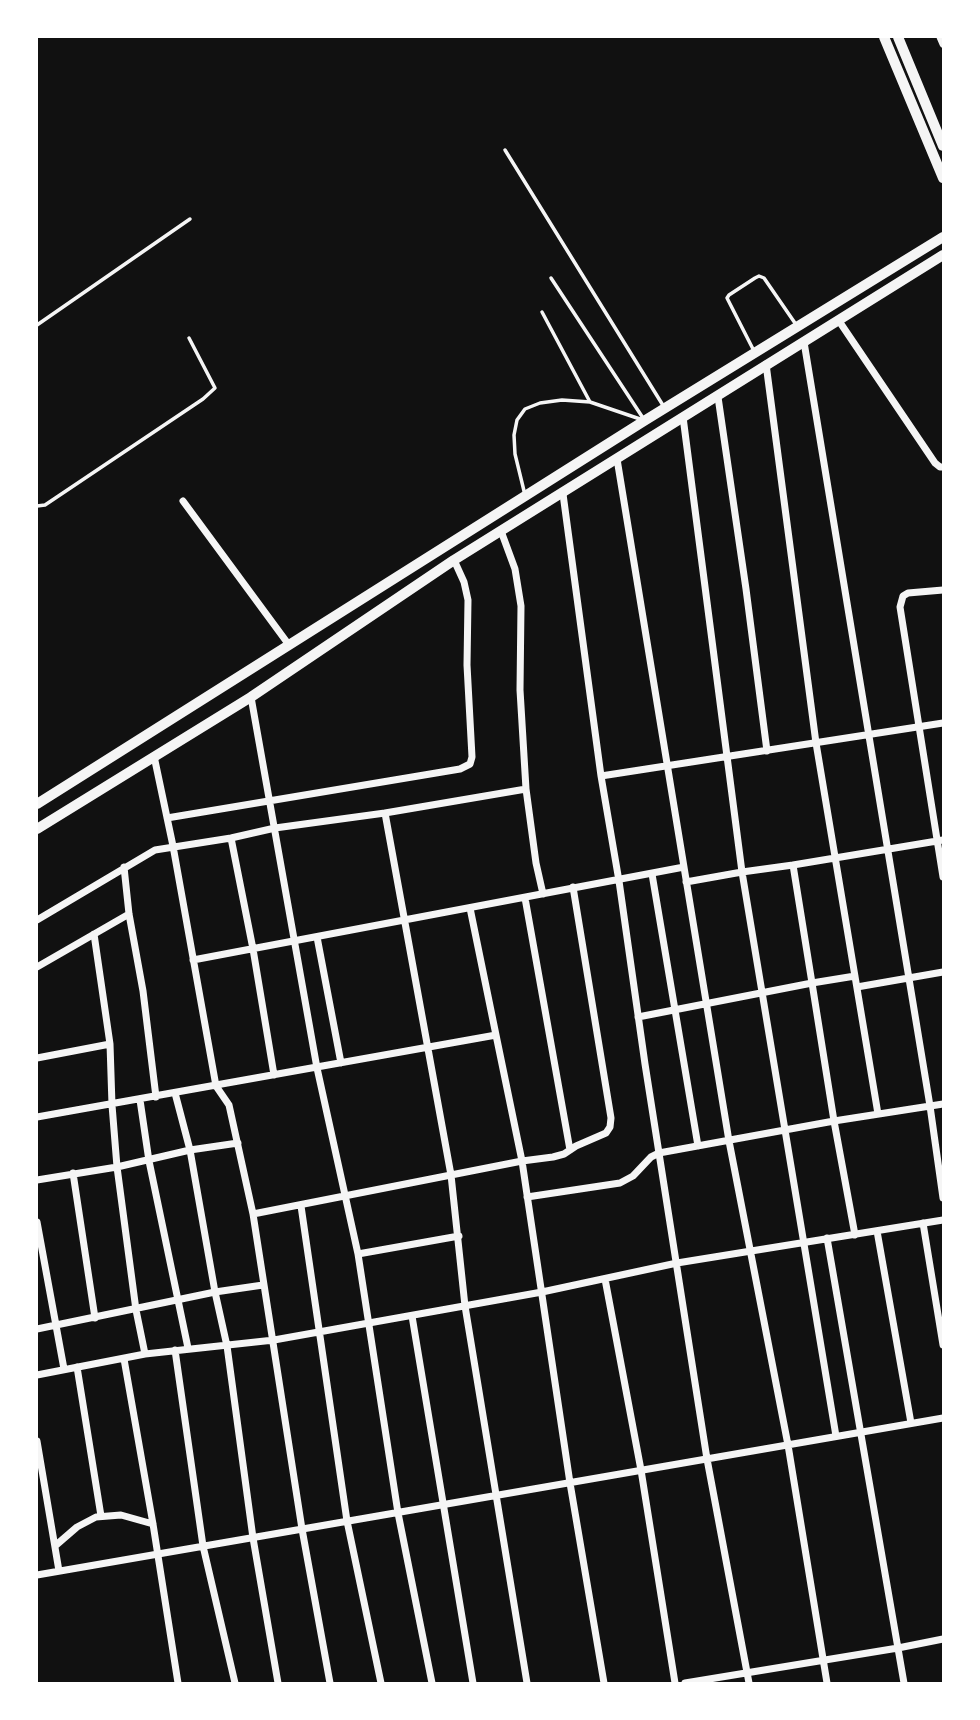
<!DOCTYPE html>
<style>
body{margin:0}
#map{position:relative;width:980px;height:1720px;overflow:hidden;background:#111;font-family:Montserrat,sans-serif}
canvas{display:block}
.frame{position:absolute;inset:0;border:38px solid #fff;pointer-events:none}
</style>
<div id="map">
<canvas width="980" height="1720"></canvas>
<div class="frame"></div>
</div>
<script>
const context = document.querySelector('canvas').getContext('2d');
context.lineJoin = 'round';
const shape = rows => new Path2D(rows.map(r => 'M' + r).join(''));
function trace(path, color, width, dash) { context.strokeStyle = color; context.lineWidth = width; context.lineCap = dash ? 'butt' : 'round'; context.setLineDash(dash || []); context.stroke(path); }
const service = shape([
 [505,150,664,407],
 [551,278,643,418],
 [542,312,590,402],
 [37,325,190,219],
 [754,351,727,298,729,295,755,278,759,276,764,278,797,326],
 [525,495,515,454,514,435,517,420,525,409,540,403,562,400,590,402,640,419],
 [37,506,45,505,203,399,215,388,189,338]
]);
const minor = shape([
 [940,37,943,44],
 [839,321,935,463,940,467,943,467],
 [804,342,930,1106,943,1198],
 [766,364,816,743,878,1114],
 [718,397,746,589,767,751],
 [683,417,742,872,793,865,812,983,855,976],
 [617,459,729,1141,788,1445,827,1683],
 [563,494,601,776,619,881,645,1064,707,1459,749,1683],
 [183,501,289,645],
 [501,531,515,569,521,606,520,690,526,789,536,863,543,894],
 [943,590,908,593,903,596,900,607,943,877],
 [251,697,317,1068,358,1254,398,1513,432,1683],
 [154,756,173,846,216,1086,229,1105,253,1214],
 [601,776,943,723],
 [385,813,451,1175,465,1306,527,1683],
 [167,818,460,769,470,764,472,757,467,665,468,600,464,582,454,560],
 [231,838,253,949,274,1075],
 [793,865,943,840],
 [124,867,129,914,143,991,156,1097],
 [652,874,698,1146],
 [686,882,742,872,836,1436],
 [525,898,570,1150],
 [470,908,496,1035],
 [37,920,155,850,231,838,275,828,385,813,526,789],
 [94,934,110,1044,112,1105,117,1167,136,1310,145,1354],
 [317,937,341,1063],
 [193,960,684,867],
 [37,967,129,914],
 [857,987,943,972],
 [37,1058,110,1044],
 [175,1093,190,1150,215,1292,227,1346,253,1538,278,1683],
 [140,1100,149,1161,188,1348],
 [37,1117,496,1035,522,1161,570,1483,604,1683],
 [73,1173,95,1318],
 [37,1180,117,1167,190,1150,238,1143],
 [527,1197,620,1183,633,1176,651,1157,659,1153,834,1121,812,983,638,1017],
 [301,1206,347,1521,381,1683],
 [37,1222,64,1369],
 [923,1223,943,1345],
 [877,1231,911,1423],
 [855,1235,834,1121,943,1104],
 [827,1238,904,1683],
 [358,1254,459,1236],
 [605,1279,641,1470,675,1683],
 [412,1316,473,1683],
 [37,1329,215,1292,263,1285],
 [175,1350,203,1546,235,1683],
 [124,1359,153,1524,178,1683],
 [77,1367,101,1516],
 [37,1375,145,1354,274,1340,542,1292,677,1263,943,1220],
 [37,1441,59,1571],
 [55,1546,77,1527,96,1517,121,1515,153,1524],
 [37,1575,943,1418],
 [330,1683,302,1529,253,1214,522,1161,553,1157,564,1154,576,1146,606,1133,610,1127,611,1118,573,887],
 [685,1683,898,1648,943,1639]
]);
const tertiary = shape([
 [884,37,943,178],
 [898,37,943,146],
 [37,804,644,421,943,237],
 [37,829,251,697,454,560,943,255]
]);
trace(service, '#f5f5f5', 3.5);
trace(minor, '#f5f5f5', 7);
trace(tertiary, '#f5f5f5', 10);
</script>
